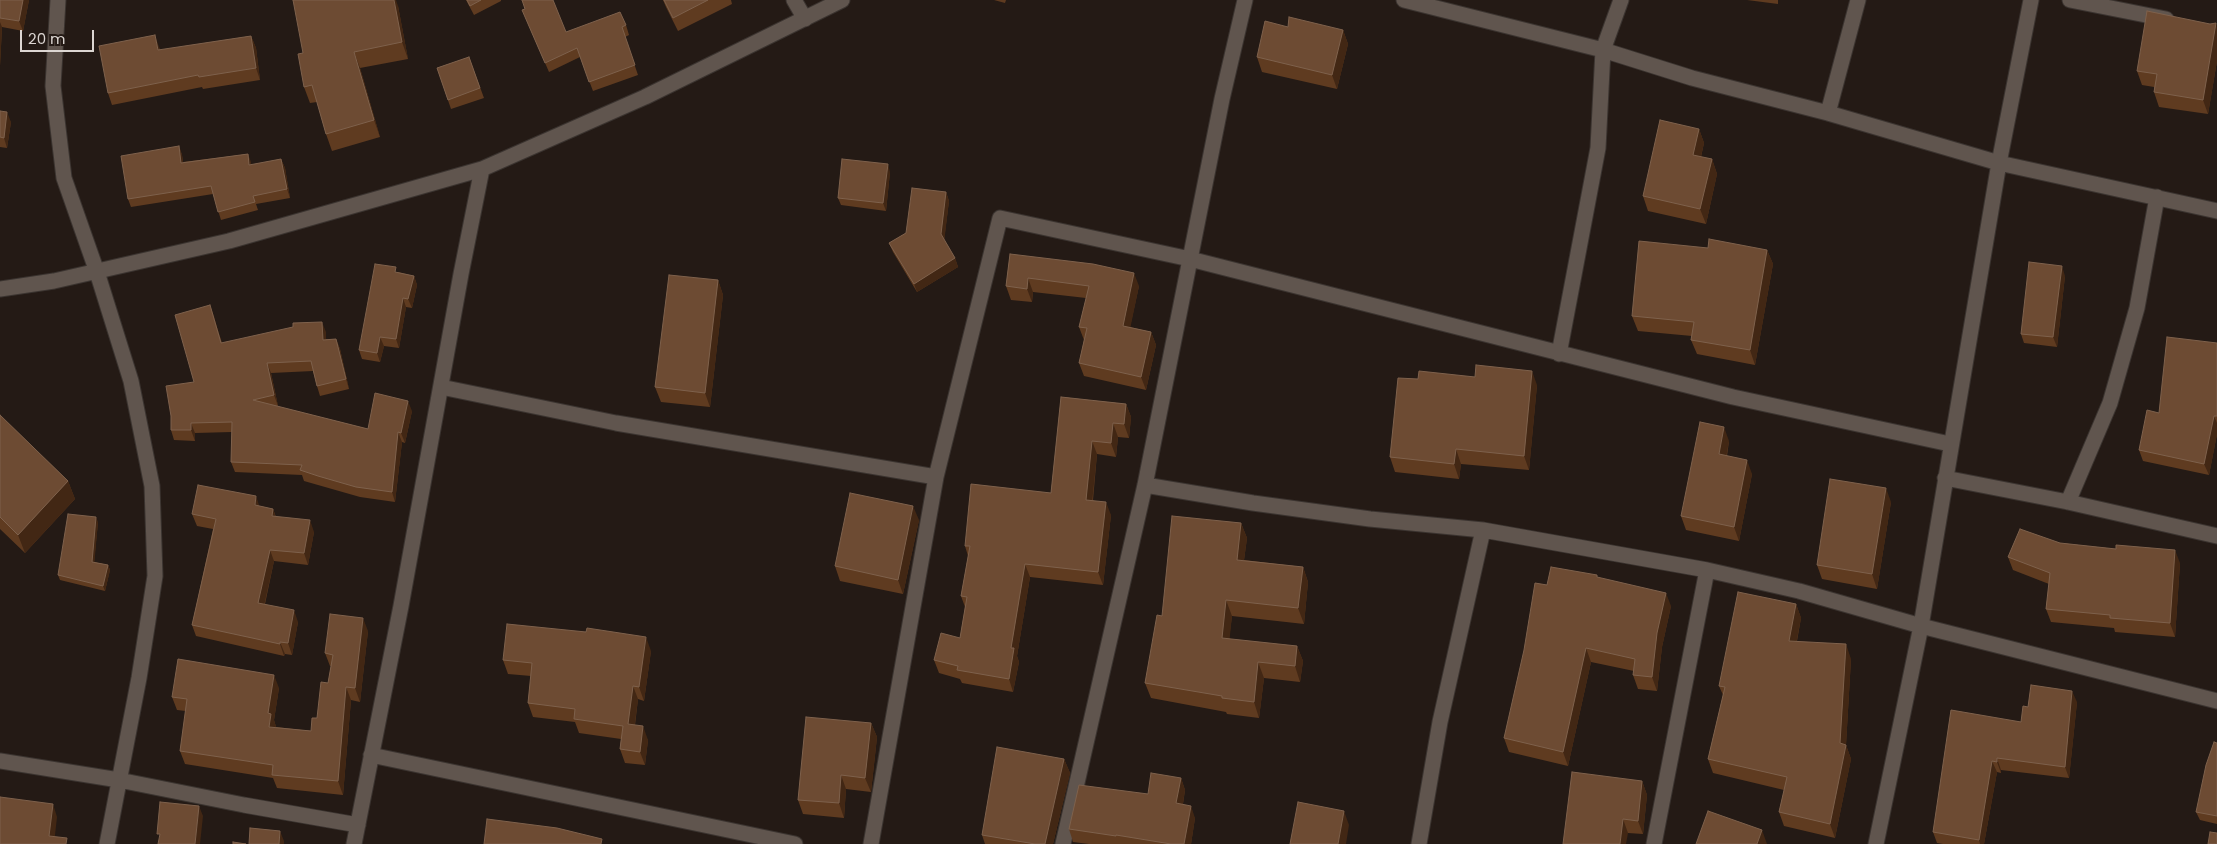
<!DOCTYPE html>
<style>
body{margin:0}
#map{position:relative;width:2217px;height:844px;overflow:hidden;background:#241a15;font-family:Poppins,sans-serif}
canvas{display:block}
.scale{position:absolute;left:20px;top:30px;width:74px;height:22px;box-sizing:border-box;border:2px solid #dcd6d2;border-top:0;padding-left:6px;font-size:15px;line-height:18px;white-space:nowrap;color:#dcd6d2;-webkit-text-stroke:4px #241a15;paint-order:stroke}
</style>
<div id="map">
<canvas width="2217" height="844"></canvas>
<div class="scale">20 m</div>
</div>
<script>
const context = document.querySelector('canvas').getContext('2d');
context.lineJoin = 'round';
const shape = rows => new Path2D(rows.map(r => 'M' + r).join(''));
function trace(path, color, width, dash) { context.strokeStyle = color; context.lineWidth = width; context.lineCap = dash ? 'butt' : 'round'; context.setLineDash(dash || []); context.stroke(path); }
function fill(path, color) { context.fillStyle = color; context.fill(path, 'evenodd'); }
const minor = shape([
 [58,0,53,86,64,178,97,272,131,381,152,486,155,576,139,678,107,844],
 [794,0,805,19],
 [1404,0,1603,50,1692,78,1828,113,1999,163,2217,211],
 [2070,0,2166,19],
 [1828,113,1858,0],
 [0,289,54,281,229,241,482,169,645,97,842,0],
 [1559,354,1598,148,1603,50,1621,0],
 [441,387,616,423,936,477],
 [1945,478,2068,502,2217,536],
 [1145,485,1253,503,1370,519,1483,530,1707,570,1799,591,1921,626,2217,701],
 [2068,502,2110,403,2137,308,2157,197],
 [371,755,795,844],
 [0,761,119,780,244,805,358,825],
 [354,844,401,606,461,274,482,169],
 [871,844,936,477,1000,218,1190,259,1733,397,1950,444],
 [1063,844,1145,485,1222,99,1245,0],
 [1419,844,1440,722,1483,530],
 [1654,844,1707,570],
 [1876,844,1921,626,1999,163,2031,0]
]);
const wall = shape([
 [0,0,29,0,23,31,2,27,0,66],
 [466,0,501,0,501,1,474,15],
 [663,0,731,0,732,4,678,31,666,7],
 [994,0,1006,0,1005,3],
 [1747,0,1778,0,1778,4],
 [398,6,408,59,360,68,380,137,332,151,326,134,317,102,310,103,304,87,303,53],
 [522,10,566,32,626,25,629,35,625,37,638,75,593,91,580,57,549,72],
 [1288,27,1343,30,1348,44,1337,89,1262,72,1257,57],
 [2217,27,2217,61,2208,114,2159,107,2154,92,2154,87,2142,85,2137,71],
 [251,36,256,48,260,80,203,89,202,87,112,105,108,93,159,47,160,50],
 [469,57,484,98,451,109,437,68],
 [0,111,11,122,7,148,0,147],
 [1699,129,1704,143,1701,157,1712,159,1717,174,1706,224,1648,211,1643,196],
 [179,146,182,155,183,162,248,154,251,165,281,159,285,168,290,198,256,204,258,210,221,220,213,194,131,207,128,199],
 [890,172,886,211,841,205,838,198],
 [946,192,949,201,944,240,955,258,958,267,917,292,893,252,889,243,906,233],
 [1708,248,1767,250,1773,264,1755,365,1697,354,1691,340,1692,336,1638,331,1632,316],
 [1010,254,1139,286,1130,327,1151,332,1156,345,1146,390,1084,376,1079,363,1084,340,1079,327,1086,298,1033,292,1032,302,1011,300,1006,286],
 [398,272,414,276,417,285,412,308,406,307,399,348,384,346,380,362,362,359,359,350],
 [2065,276,2057,347,2024,343,2021,334],
 [718,280,723,295,710,407,661,402,655,387],
 [210,305,222,343,326,332,326,339,336,339,340,349,349,389,320,396,317,386,313,371,271,373,278,406,276,406,368,429,412,411,405,443,402,442,395,502,360,497,304,481,302,475,235,472,231,462,232,432,195,433,195,441,174,440,171,430,194,382],
 [2217,343,2217,434,2209,475,2143,461,2139,450,2159,413],
 [1418,379,1537,385,1529,470,1461,464,1459,479,1395,472,1390,457],
 [1061,397,1126,404,1131,417,1129,438,1118,437,1116,457,1097,454,1093,500,1111,515,1103,585,1030,577,1017,656,1019,662,1013,692,962,683,960,679,939,673,934,660,960,638,965,607,961,596,968,556,965,546,1051,493],
 [0,415,68,481,75,499,25,553,0,529],
 [1729,441,1727,456,1752,474,1739,541,1686,530,1681,516],
 [1891,502,1877,589,1822,579,1817,565],
 [260,506,273,509,276,517,314,532,308,565,274,561,265,604,298,622,292,655,285,654,284,656,196,636,192,625,213,529,197,526,192,514],
 [919,520,903,594,840,581,835,566],
 [98,522,94,562,108,565,110,570,105,591,60,580,58,575],
 [1241,523,1247,538,1244,560,1303,567,1308,582,1304,624,1232,616,1229,639,1297,646,1303,661,1300,682,1264,678,1259,718,1227,714,1226,712,1151,698,1145,683,1162,616],
 [2060,543,2116,549,2180,563,2175,637,2115,632,2114,628,2051,622,2046,609,2049,584,2013,570,2008,557],
 [1598,578,1671,606,1662,647,1657,691,1638,689,1633,675,1634,671,1591,662,1568,766,1509,752,1504,738,1547,585],
 [1796,604,1801,618,1797,641,1851,659,1846,745,1851,759,1835,838,1784,826,1779,812,1784,790,1713,773,1708,759,1723,695,1719,686],
 [368,631,360,702,351,700,343,795,277,788,273,778,185,764,180,751,186,711,177,710,172,697,279,688,274,720,276,727,311,731,317,718,328,683,331,666,330,666,325,653],
 [651,651,644,701,638,699,635,725,648,740,645,765,625,763,620,749,621,739,579,733,575,722,533,717,528,703,531,676,508,674,503,660],
 [2077,702,2069,778,2001,770,2001,773,1997,772,1984,844,1943,844,1937,843,1933,832,2021,722,2028,707],
 [871,723,877,737,871,792,846,789,844,818,803,814,798,800],
 [2217,743,2217,824,2200,820,2196,812],
 [1064,759,1070,773,1053,844,985,844,982,835],
 [1181,778,1185,790,1183,804,1195,818,1191,844,1089,844,1073,842,1069,829,1148,794],
 [1642,781,1647,795,1643,834,1628,833,1563,844]
]);
const shadedWall = shape([
 [23,0,29,0,23,31,19,21],
 [394,0,396,0,398,6,408,59,402,42],
 [0,22,2,27,0,66],
 [2216,23,2217,27,2217,61,2208,114,2203,100],
 [1343,30,1348,44,1337,89,1332,75],
 [155,35,159,47,162,63,158,50],
 [251,36,256,48,260,80,256,68],
 [354,52,360,68,380,137,374,120],
 [7,112,11,122,7,148,4,138],
 [1699,129,1704,143,1698,169,1693,155],
 [179,146,182,155,184,171,181,163],
 [248,154,251,162,252,173,249,165],
 [281,159,285,168,290,198,287,189],
 [1712,159,1717,174,1706,224,1700,209],
 [888,164,890,172,886,211,883,203],
 [946,192,949,201,944,243,941,234],
 [1767,250,1773,264,1755,365,1750,350],
 [955,258,958,267,917,292,914,284],
 [2062,266,2065,276,2057,347,2053,337],
 [1134,273,1139,286,1128,339,1123,326],
 [414,276,417,285,412,308,408,299],
 [1028,278,1033,292,1032,302,1027,289],
 [718,280,723,295,710,407,705,393],
 [403,298,406,307,399,348,396,339],
 [210,305,214,316,224,353,221,343],
 [322,322,326,332,326,350,323,340],
 [1151,332,1156,345,1146,390,1141,377],
 [380,337,384,346,380,362,377,353],
 [336,339,340,349,349,389,346,379],
 [267,363,271,373,278,406,274,395],
 [1532,371,1537,385,1529,470,1524,456],
 [408,401,412,411,405,443,401,433],
 [1126,404,1131,417,1129,438,1124,424],
 [2214,416,2217,423,2217,434,2209,475,2204,464],
 [191,423,195,433,195,441,191,430],
 [1113,423,1118,437,1116,457,1111,443],
 [1724,427,1729,441,1724,469,1719,454],
 [398,432,402,442,395,502,392,492],
 [1092,441,1097,454,1091,513,1086,500],
 [1456,449,1461,464,1459,479,1454,464],
 [1747,460,1752,474,1739,541,1734,527],
 [68,481,75,499,25,553,18,535],
 [1886,488,1891,502,1877,589,1872,574],
 [256,496,260,508,255,505],
 [1106,502,1111,515,1103,585,1098,572],
 [913,506,919,520,903,594,898,580],
 [273,509,277,521,272,516],
 [96,517,98,522,94,567,92,562],
 [310,520,314,532,308,565,304,553],
 [1241,523,1247,538,1242,575,1237,560],
 [270,550,274,561,262,615,258,603],
 [2175,550,2180,563,2175,637,2170,623],
 [1025,564,1030,577,1017,656,1019,662,1013,692,1009,679,1011,648],
 [108,565,110,570,105,591,103,586],
 [1303,567,1308,582,1304,624,1298,608],
 [1666,593,1671,606,1662,647,1657,691,1652,677,1657,633],
 [1226,600,1232,616,1228,654,1222,638],
 [1796,604,1801,618,1794,655,1789,641],
 [294,610,298,622,292,655,288,643],
 [363,618,368,631,360,702,355,688],
 [646,637,651,651,644,701,639,687],
 [280,642,285,654,284,656,280,644],
 [1846,644,1851,659,1846,745,1851,759,1835,838,1830,824,1840,743],
 [1297,646,1303,661,1300,682,1295,666],
 [1586,648,1591,662,1568,766,1563,752],
 [1258,662,1264,678,1259,718,1254,702],
 [274,675,279,688,274,720,276,727,274,740,269,727,268,713],
 [633,686,638,699,633,738,628,724],
 [346,687,351,700,343,795,338,781],
 [2072,691,2077,702,2069,778,2065,767],
 [871,723,877,737,871,792,865,778],
 [643,726,648,740,645,765,640,752],
 [1997,758,2001,770,2001,773,1997,762],
 [1064,759,1070,773,1053,844,1045,844],
 [1992,761,1997,772,1984,844,1980,844,1979,840],
 [841,775,846,789,844,818,839,803],
 [1181,778,1185,790,1181,815,1176,803],
 [1642,781,1647,795,1643,834,1638,821],
 [53,804,57,817,54,844,49,836],
 [199,806,203,816,200,844,195,844],
 [1191,806,1195,818,1191,844,1184,844],
 [1344,811,1349,825,1346,844,1338,844],
 [1623,819,1628,833,1626,844,1620,844],
 [1762,830,1767,844,1757,844],
 [280,831,284,841,284,844,279,844]
]);
const building = shape([
 [0,0,23,0,19,21,0,18,0,0],
 [293,0,394,0,402,42,354,52,374,120,326,134,312,85,304,87,298,54,303,53,293,0],
 [467,0,481,0,470,6,467,0],
 [522,0,553,0,566,32,620,12,626,25,622,27,635,65,589,82,577,48,545,63,522,10,525,9,522,0],
 [664,0,708,0,673,18,664,0],
 [2147,11,2210,24,2216,23,2203,100,2154,92,2157,74,2137,71,2147,11],
 [1289,17,1343,30,1332,75,1257,57,1265,21,1288,27,1289,17],
 [155,35,158,50,251,36,256,68,199,77,198,75,108,93,99,46,155,35],
 [469,57,480,88,448,100,437,68,469,57],
 [0,111,7,112,4,138,0,137,0,111],
 [1660,120,1699,129,1693,155,1712,159,1700,209,1643,196,1660,120],
 [179,146,181,163,248,154,249,165,281,159,287,189,253,196,255,202,218,212,211,186,128,199,121,156,179,146],
 [842,159,888,164,883,203,838,198,842,159],
 [912,188,946,192,941,234,955,258,914,284,889,243,906,233,912,188],
 [1709,239,1767,250,1750,350,1691,340,1694,322,1632,316,1639,241,1708,248,1709,239],
 [1010,254,1093,264,1134,273,1123,326,1151,332,1141,377,1079,363,1087,328,1079,327,1089,286,1028,278,1027,289,1006,286,1010,254],
 [2029,262,2062,266,2053,337,2021,334,2029,262],
 [375,264,396,267,395,272,414,276,408,299,403,298,396,339,380,337,377,353,359,350,375,264],
 [669,275,718,280,705,393,655,387,669,275],
 [210,305,221,343,293,327,293,323,322,322,323,340,336,339,346,379,317,386,311,361,267,363,274,395,253,400,368,429,375,393,408,401,401,433,398,432,392,492,356,487,318,476,300,470,302,465,231,462,232,422,191,423,191,430,171,430,171,416,166,386,194,382,175,315,210,305],
 [2167,337,2217,343,2217,416,2214,416,2204,464,2139,450,2147,410,2159,413,2167,337],
 [1476,365,1532,371,1524,456,1456,449,1454,464,1390,457,1398,378,1418,379,1419,371,1475,377,1476,365],
 [1061,397,1126,404,1124,424,1113,423,1111,443,1092,441,1086,500,1106,502,1098,572,1025,564,1011,648,1014,648,1009,679,957,670,958,666,934,660,941,633,960,638,967,597,961,596,970,546,965,546,971,484,1051,493,1061,397],
 [0,415,68,481,18,535,0,517,0,415],
 [1700,422,1724,427,1719,454,1747,460,1734,527,1681,516,1700,422],
 [1830,479,1886,488,1872,574,1817,565,1830,479],
 [198,485,256,496,255,505,273,509,272,516,310,520,304,553,270,550,258,603,294,610,288,643,280,642,280,644,192,625,216,519,192,514,198,485],
 [850,493,913,506,898,580,835,566,850,493],
 [68,514,96,517,92,562,108,565,103,586,58,575,68,514],
 [1172,516,1241,523,1237,560,1303,567,1298,608,1226,600,1222,638,1297,646,1295,666,1258,662,1254,702,1222,698,1222,696,1145,683,1157,615,1162,616,1172,516],
 [2020,529,2060,543,2116,549,2116,545,2175,550,2170,623,2110,618,2110,615,2046,609,2050,573,2008,557,2020,529],
 [1551,567,1597,575,1597,577,1666,593,1657,633,1652,677,1633,675,1635,659,1586,648,1563,752,1504,738,1524,650,1535,583,1547,585,1551,567],
 [1738,592,1796,604,1789,641,1846,644,1840,743,1846,745,1830,824,1779,812,1787,777,1708,759,1725,687,1719,686,1738,592],
 [330,614,363,618,355,688,346,687,338,781,272,775,273,765,180,751,187,699,172,697,178,659,274,675,268,713,271,714,269,727,311,731,312,718,317,718,321,682,328,683,333,655,325,653,330,614],
 [507,624,586,632,587,628,646,637,639,687,633,686,628,724,643,726,640,752,620,749,623,726,574,719,575,709,528,703,532,663,503,660,507,624],
 [2031,685,2072,691,2065,767,1997,758,1997,762,1992,761,1979,840,1933,832,1951,710,2021,722,2023,706,2028,707,2031,685],
 [806,717,871,723,865,778,841,775,839,803,798,800,806,717],
 [2214,742,2217,743,2217,816,2196,812,2206,765,2214,742],
 [997,747,1064,759,1045,844,1035,844,982,835,997,747],
 [1572,772,1642,781,1638,821,1623,819,1620,844,1563,844,1572,772],
 [1151,773,1181,778,1176,803,1191,806,1184,844,1171,844,1116,835,1116,836,1069,829,1079,785,1148,794,1151,773],
 [0,797,53,804,49,836,67,838,66,844,0,844,0,797],
 [160,802,199,806,195,844,158,844,160,834,157,834,160,802],
 [1298,802,1344,811,1338,844,1290,844,1298,802],
 [1708,811,1762,830,1757,844,1696,844,1708,811],
 [487,819,557,828,602,839,601,844,484,844,487,819],
 [250,828,280,831,279,844,249,844,250,828],
 [2210,832,2217,833,2217,844,2208,844,2210,832],
 [233,842,246,844,233,844,233,842]
]);
trace(minor, '#3b3430', 17);
trace(minor, '#60554e', 15);
fill(wall, '#5f3b20');
fill(shadedWall, '#422714');
fill(building, '#6d4b33');
trace(building, '#7e614c', 1);
</script>
